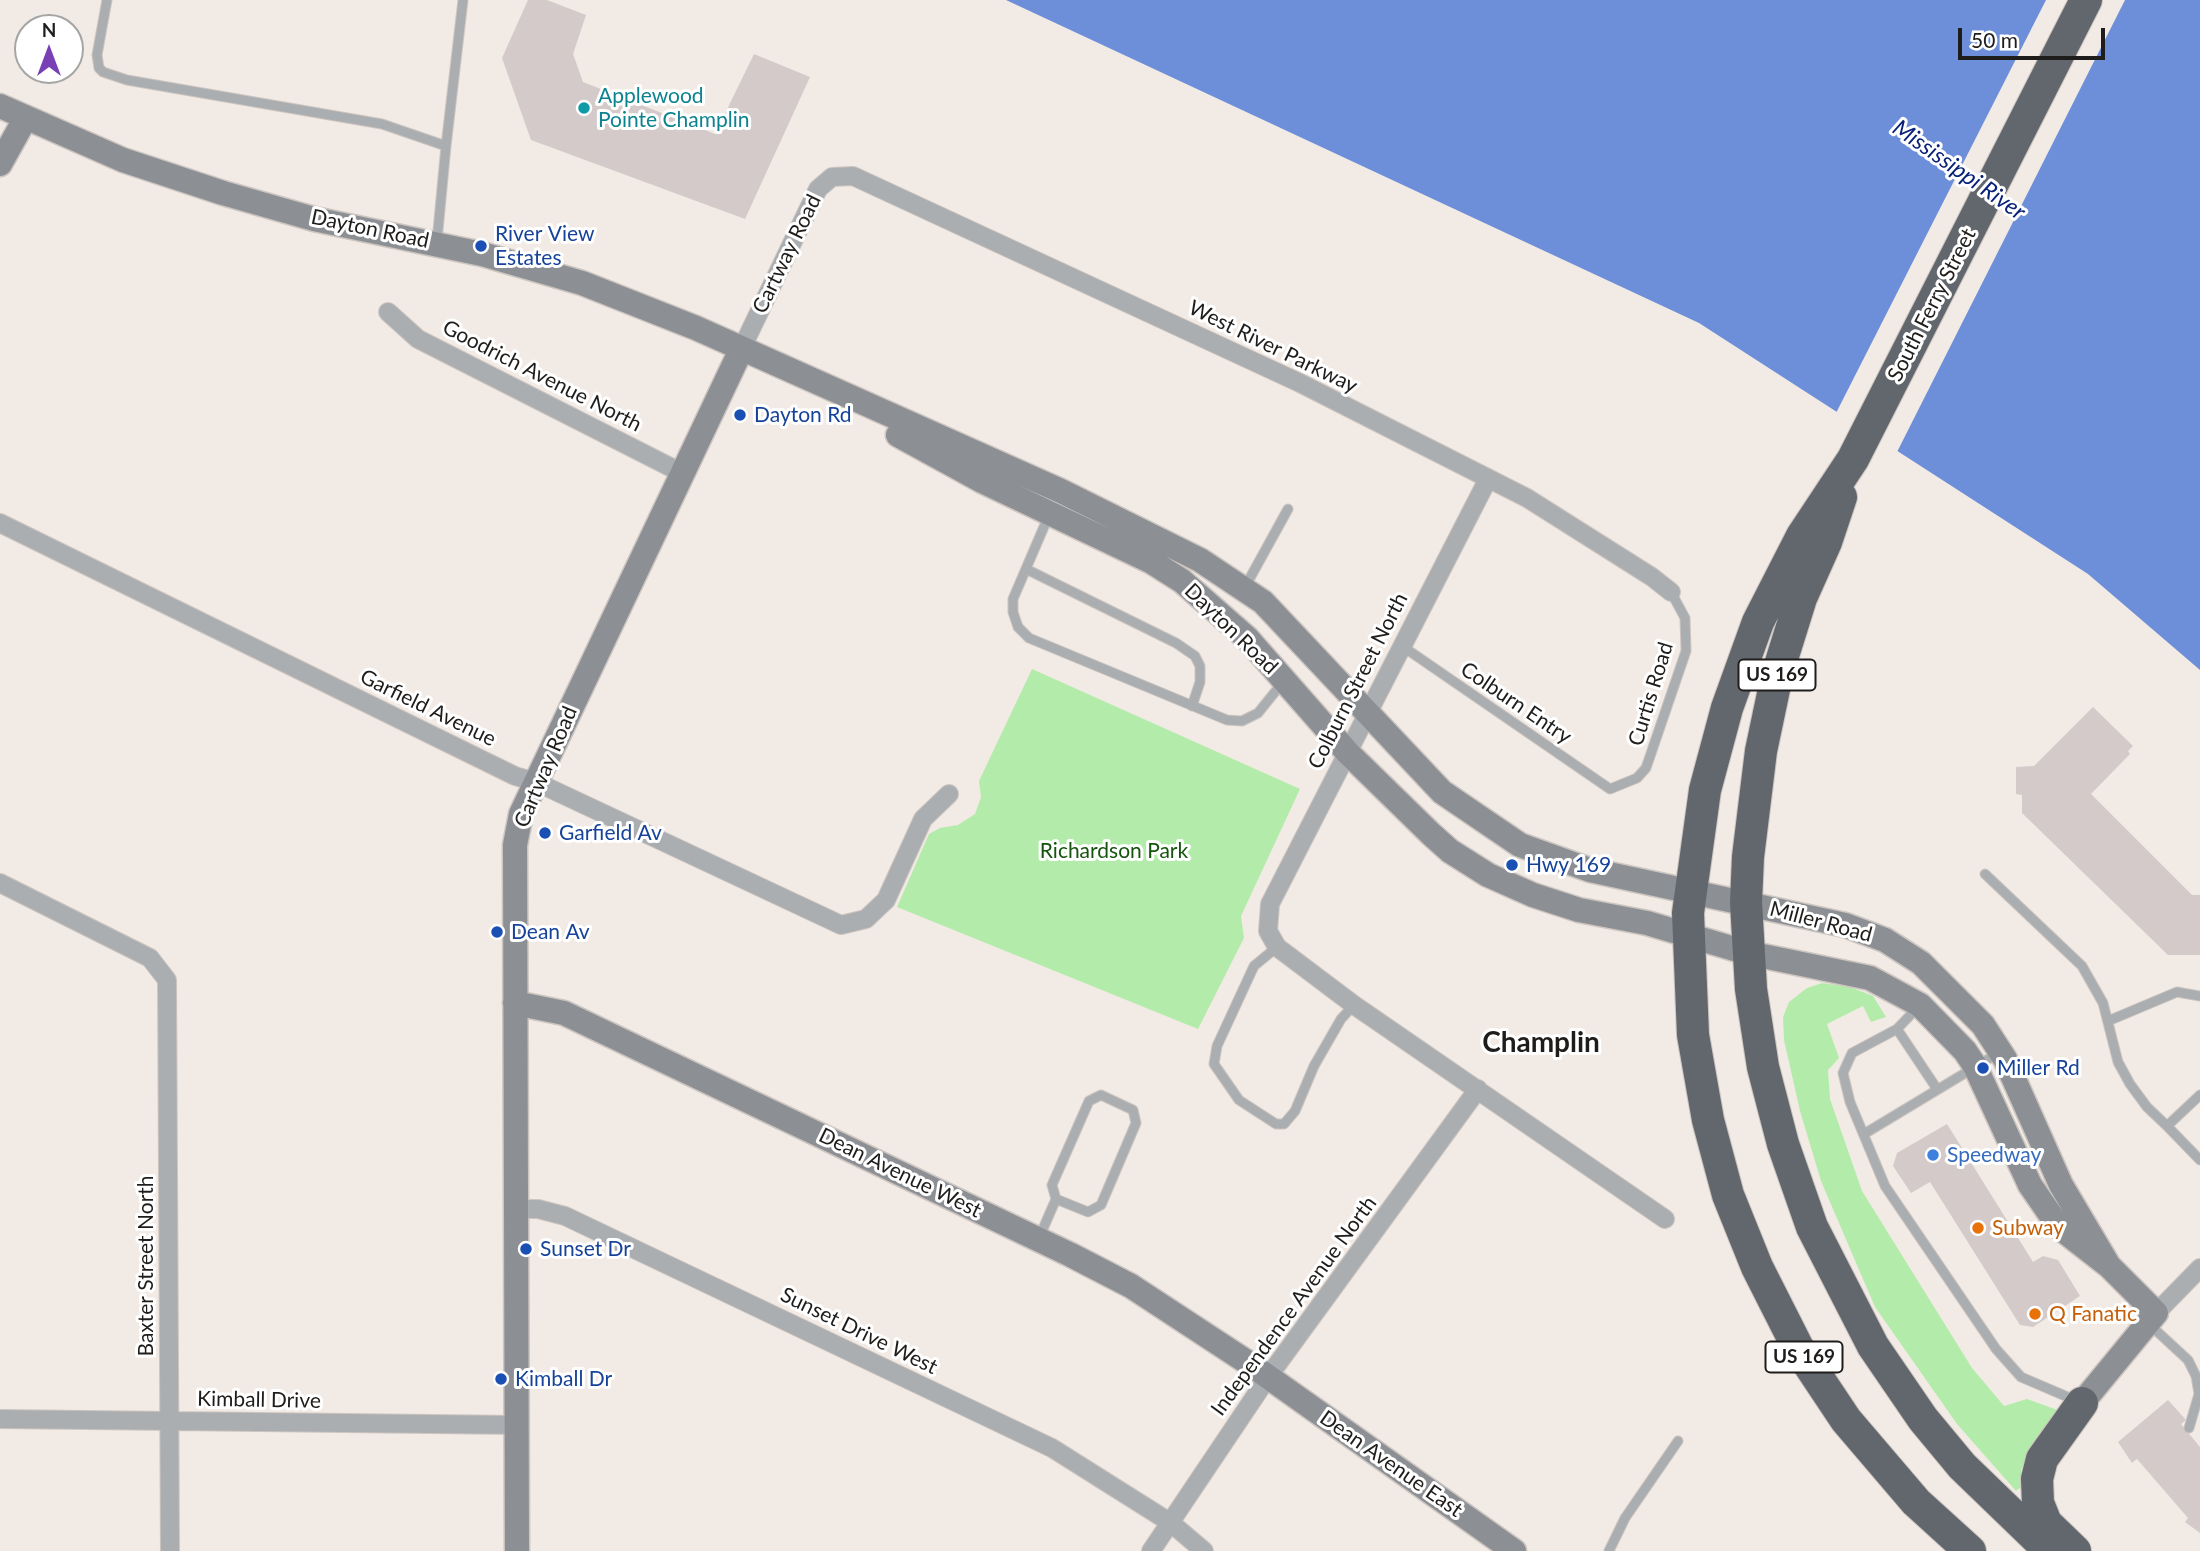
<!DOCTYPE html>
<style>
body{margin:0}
#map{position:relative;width:2200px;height:1551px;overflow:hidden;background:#f2eae4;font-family:Lato,sans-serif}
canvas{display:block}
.north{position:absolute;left:14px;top:14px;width:70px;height:70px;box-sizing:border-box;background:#fff;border:2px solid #a5a5a4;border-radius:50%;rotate:0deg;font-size:19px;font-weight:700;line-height:28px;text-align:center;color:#1f1d1b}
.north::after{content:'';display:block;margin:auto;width:24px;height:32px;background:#793fb5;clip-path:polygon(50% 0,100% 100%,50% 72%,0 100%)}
.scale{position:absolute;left:1958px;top:28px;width:147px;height:32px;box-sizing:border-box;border:4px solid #1f1d1b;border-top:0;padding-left:9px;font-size:21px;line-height:24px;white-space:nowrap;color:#1f1d1b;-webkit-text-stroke:5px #fff;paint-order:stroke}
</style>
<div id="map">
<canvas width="2200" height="1551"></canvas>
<div class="north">N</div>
<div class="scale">50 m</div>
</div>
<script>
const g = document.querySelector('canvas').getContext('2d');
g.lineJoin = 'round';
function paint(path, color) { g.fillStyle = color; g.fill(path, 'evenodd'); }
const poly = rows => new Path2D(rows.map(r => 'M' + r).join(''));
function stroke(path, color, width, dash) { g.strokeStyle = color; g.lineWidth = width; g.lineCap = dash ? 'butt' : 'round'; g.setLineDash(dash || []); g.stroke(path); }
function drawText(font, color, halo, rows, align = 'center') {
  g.font = font + ' Lato,sans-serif'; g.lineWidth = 6; g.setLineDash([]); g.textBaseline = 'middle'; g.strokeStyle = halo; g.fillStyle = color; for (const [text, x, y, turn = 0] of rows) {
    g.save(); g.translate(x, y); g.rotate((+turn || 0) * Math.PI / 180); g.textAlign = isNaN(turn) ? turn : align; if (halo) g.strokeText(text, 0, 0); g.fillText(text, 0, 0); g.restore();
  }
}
paint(poly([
 [1032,669,1300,789,1241,916,1244,938,1198,1029,897,907,929,834,940,828,958,825,975,814,981,797,979,781],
 [1822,983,1850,987,1873,996,1886,1017,1871,1022,1863,1006,1827,1024,1839,1058,1828,1070,1830,1099,1862,1191,1972,1368,2004,1406,2027,1399,2063,1412,2035,1442,2021,1470,2021,1487,2016,1491,1957,1424,1875,1307,1821,1181,1800,1111,1784,1040,1783,1017,1789,1002,1807,988]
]), '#b3ecaa');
paint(poly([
 [1006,0,2200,0,2200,670,2088,574,1699,323]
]), '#6d8fda');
paint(poly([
 [2046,0,2125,0,1896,454,1835,415]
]), '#f2eae4');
paint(poly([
 [528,0,547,0,586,15,573,54,583,82,715,134,754,54,810,77,745,219,531,140,502,58],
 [2093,707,2133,746,2128,751,2130,754,2091,794,2192,895,2200,895,2200,955,2168,955,2022,813,2022,795,2016,794,2016,767,2034,766],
 [1947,1124,2033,1262,2043,1256,2058,1260,2080,1296,2033,1327,2020,1325,1930,1182,1911,1193,1893,1166,1897,1153],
 [2168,1400,2186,1420,2181,1424,2200,1447,2200,1533,2185,1522,2188,1518,2137,1459,2132,1463,2118,1442]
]), '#d4cac9');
const lane = poly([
 [107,0,97,55,99,68,103,72,127,80,382,124,446,146,437,241],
 [446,146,463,0],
 [1049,515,1013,599,1013,612,1018,627,1029,638,1227,720,1242,721,1258,713,1283,682],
 [1026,569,1176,643,1195,656,1200,666,1200,682,1192,706],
 [1245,587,1288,509],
 [1402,646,1610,789,1637,778,1646,768,1686,651,1685,618,1671,592],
 [1985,874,2082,966,2103,1003,2118,1062,2130,1084,2147,1107,2167,1126],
 [1277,947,1254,966,1217,1046,1214,1064,1239,1100,1276,1124,1284,1124,1295,1111,1314,1066,1341,1019,1354,1005],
 [1919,1006,1897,1029,1852,1053,1843,1073,1850,1102,1885,1186,1996,1349,2021,1377,2077,1401],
 [2108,1021,2177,992,2200,996],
 [1897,1029,1937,1089],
 [2200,1095,2167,1126,2200,1160],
 [1864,1134,2000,1052],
 [1039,1238,1056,1199,1052,1185,1089,1101,1101,1095,1133,1110,1136,1123,1101,1205,1088,1212,1056,1199],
 [2149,1324,2188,1360,2196,1376,2199,1394,2189,1428],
 [1609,1551,1625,1518,1678,1441]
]);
const street = poly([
 [388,312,418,339,680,472],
 [741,350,818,189,832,177,853,176,1300,383,1527,498,1652,577,1671,592],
 [1488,479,1270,904,1268,931,1277,947,1354,1005,1665,1219],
 [0,523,515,776,536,782,841,925,866,919,886,900,923,819,949,794],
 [0,883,150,958,167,980,170,1551],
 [515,1209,538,1209,565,1216,1052,1448,1171,1523,1204,1551],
 [2156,1313,2200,1268],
 [0,1419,517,1425],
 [1151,1551,1268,1377,1478,1089]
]);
const secondary = poly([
 [0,106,123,160,223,193,314,219,482,254,582,283,696,328,1061,491,1200,560,1263,602,1442,792,1520,845,1590,870,1845,925,1885,940,1921,963,1983,1025,2005,1059,2061,1185,2109,1266],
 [0,164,25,119],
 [898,435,982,481,1152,562,1182,581,1247,638,1348,753,1431,834,1450,851,1488,875,1533,895,1579,910,1647,923,1748,953,1870,978,1920,1005,1965,1051,1975,1066,2030,1185,2059,1227,2109,1266,2156,1313,2082,1403],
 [515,1003,564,1013,1071,1255,1131,1286,1250,1364,1514,1551],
 [517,1551,515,845,521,814,741,350]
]);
const highway = poly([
 [1841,497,1826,542,1801,598,1777,675,1761,751,1748,857,1746,902,1751,989,1763,1067,1783,1144,1812,1227,1873,1346,1923,1419,1962,1466,2050,1551],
 [1970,1551,1916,1502,1846,1420,1798,1348,1757,1267,1728,1195,1708,1120,1693,1035,1688,913,1705,790,1727,708,1758,622,1802,536,1853,459,2086,0],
 [2075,1551,2046,1523,2038,1503,2037,1479,2042,1459,2082,1403]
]);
stroke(lane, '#ccc5c0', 11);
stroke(street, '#ccc5c0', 20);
stroke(secondary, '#ccc5c0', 27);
stroke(highway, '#ccc5c0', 34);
stroke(lane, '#abaeb1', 9);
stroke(street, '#abaeb1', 18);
stroke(secondary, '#8c8f94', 24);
stroke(highway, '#62676d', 32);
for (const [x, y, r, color] of [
 [584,108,7,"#0f9aa8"],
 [481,246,7,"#1a4fb4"],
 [740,415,7,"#1a4fb4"],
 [545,833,7,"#1a4fb4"],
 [1512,865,7,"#1a4fb4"],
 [497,932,7,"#1a4fb4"],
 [1983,1068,7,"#1a4fb4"],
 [1933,1155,7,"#3f7fe0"],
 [1978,1228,7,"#e8710a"],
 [526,1249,7,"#1a4fb4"],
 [2035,1314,7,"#e8710a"],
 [501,1379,7,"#1a4fb4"]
]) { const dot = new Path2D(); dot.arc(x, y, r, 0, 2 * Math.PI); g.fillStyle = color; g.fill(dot); stroke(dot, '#fff', 2.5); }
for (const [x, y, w] of [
 [1777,675,77],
 [1804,1357,77]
]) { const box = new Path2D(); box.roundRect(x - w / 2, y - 15.5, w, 31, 5); g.fillStyle = '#fff'; g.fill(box); stroke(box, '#1f1d1b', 2); }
drawText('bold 19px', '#1f1d1b', null, [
 ["US 169",1777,675],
 ["US 169",1804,1357]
]);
drawText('21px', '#0d838f', '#fff', [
 ["Applewood",598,96],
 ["Pointe Champlin",598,120]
], 'left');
drawText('21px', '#1f1d1b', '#fff', [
 ["Dayton Road",370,229,12],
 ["Cartway Road",787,254,-64],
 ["South Ferry Street",1932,305,-63],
 ["West River Parkway",1273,347,26],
 ["Goodrich Avenue North",542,376,27],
 ["Dayton Road",1231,629,44],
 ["Colburn Street North",1358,681,-63],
 ["Curtis Road",1651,694,-73],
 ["Colburn Entry",1516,703,34],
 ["Garfield Avenue",428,708,26],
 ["Cartway Road",546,767,-67],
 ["Miller Road",1821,922,15],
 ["Dean Avenue West",900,1173,26],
 ["Baxter Street North",146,1266,-90],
 ["Independence Avenue North",1294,1306,-54],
 ["Sunset Drive West",859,1331,26],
 ["Kimball Drive",259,1400,1],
 ["Dean Avenue East",1391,1464,35]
]);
drawText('21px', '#164399', '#fff', [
 ["River View",495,234],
 ["Estates",495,258],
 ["Dayton Rd",754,415],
 ["Garfield Av",559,833],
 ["Hwy 169",1526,865],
 ["Dean Av",511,932],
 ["Miller Rd",1997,1068],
 ["Sunset Dr",540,1249],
 ["Kimball Dr",515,1379]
], 'left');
drawText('21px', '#15540c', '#fff', [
 ["Richardson Park",1114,851]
]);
drawText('21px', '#366cbe', '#fff', [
 ["Speedway",1947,1155]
], 'left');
drawText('21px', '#c56008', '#fff', [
 ["Subway",1992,1228],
 ["Q Fanatic",2049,1314]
], 'left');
drawText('italic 23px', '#082077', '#fff', [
 ["Mississippi River",1959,170,35]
]);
drawText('bold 28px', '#1f1d1b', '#fff', [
 ["Champlin",1541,1043]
]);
</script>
